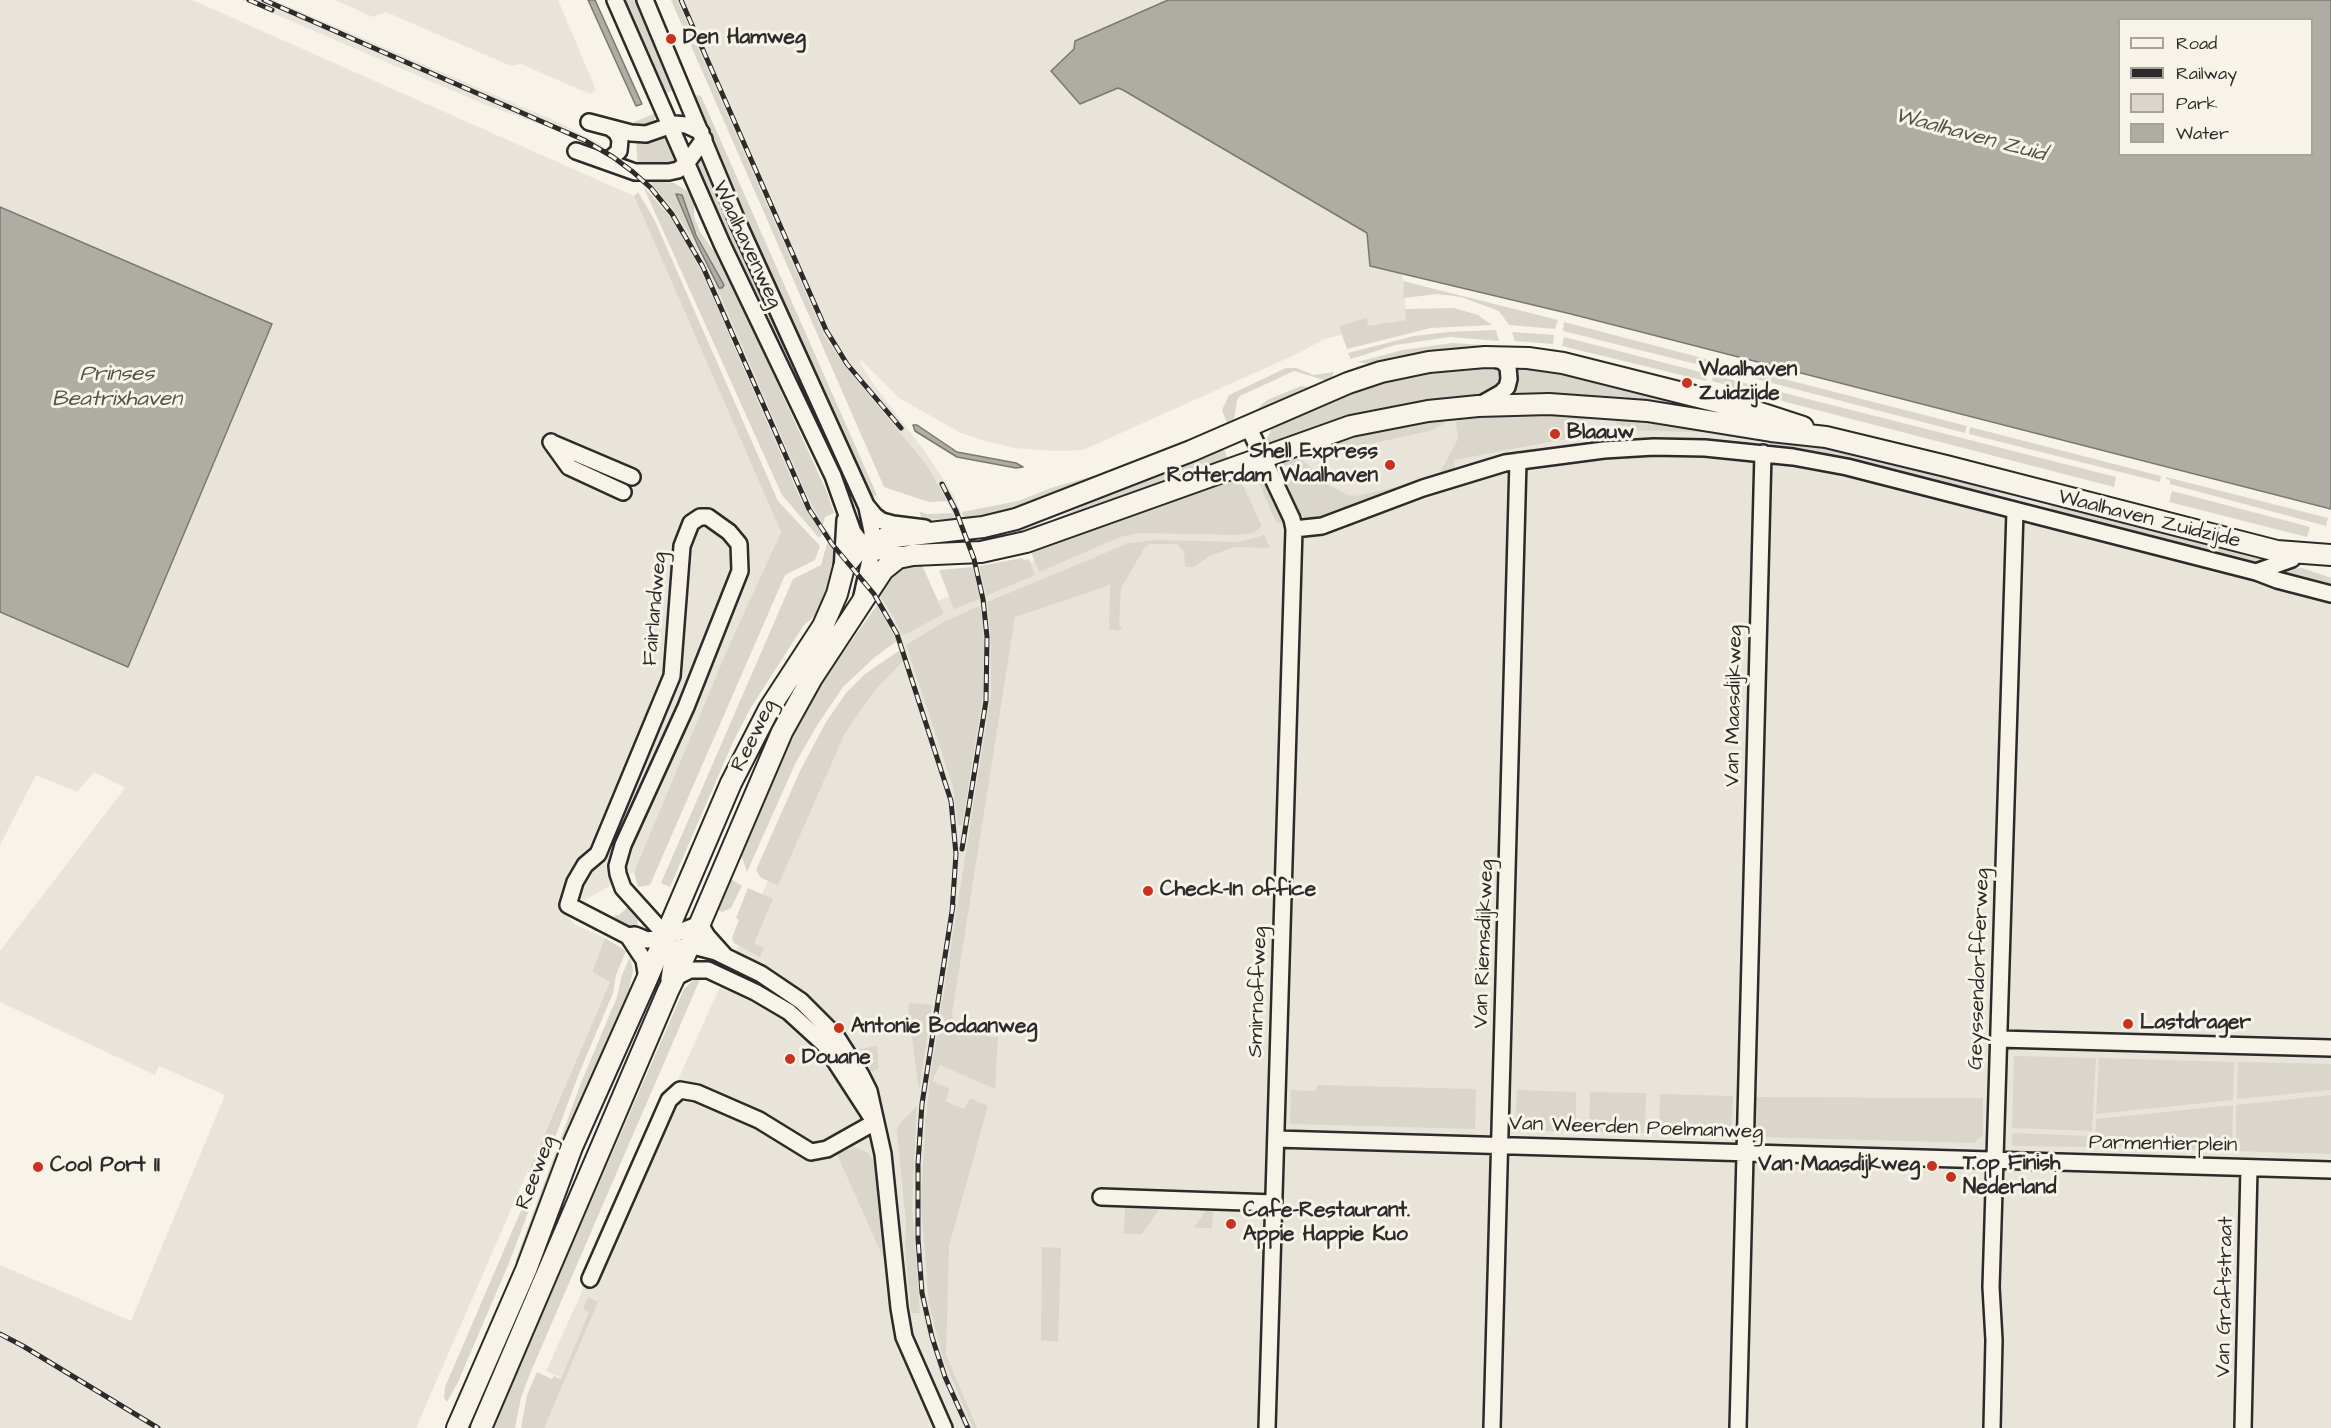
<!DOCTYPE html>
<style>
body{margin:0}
#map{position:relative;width:2331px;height:1428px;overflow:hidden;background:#f7f3e8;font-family:"Architects Daughter",sans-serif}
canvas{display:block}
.legend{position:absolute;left:2118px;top:18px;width:195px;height:138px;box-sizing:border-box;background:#f7f3e8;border:2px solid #a5a39c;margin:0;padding:8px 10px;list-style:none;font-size:18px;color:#2b2b2b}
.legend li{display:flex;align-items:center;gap:12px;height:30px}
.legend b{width:30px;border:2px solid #a5a39c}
</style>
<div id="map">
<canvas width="2331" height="1428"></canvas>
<ul class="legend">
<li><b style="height:8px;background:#f7f3e8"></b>Road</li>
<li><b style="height:8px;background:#2b2b2b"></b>Railway</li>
<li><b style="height:16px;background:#dad6cc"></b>Park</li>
<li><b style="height:16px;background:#afaca4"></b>Water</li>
</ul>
</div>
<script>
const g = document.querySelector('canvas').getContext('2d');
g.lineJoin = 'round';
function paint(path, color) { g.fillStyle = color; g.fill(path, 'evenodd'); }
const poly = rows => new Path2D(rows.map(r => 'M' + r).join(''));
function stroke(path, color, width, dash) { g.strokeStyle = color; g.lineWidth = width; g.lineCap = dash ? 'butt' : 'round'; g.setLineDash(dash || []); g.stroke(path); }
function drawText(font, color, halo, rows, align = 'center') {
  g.font = font + ' "Architects Daughter",sans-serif'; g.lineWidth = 6; g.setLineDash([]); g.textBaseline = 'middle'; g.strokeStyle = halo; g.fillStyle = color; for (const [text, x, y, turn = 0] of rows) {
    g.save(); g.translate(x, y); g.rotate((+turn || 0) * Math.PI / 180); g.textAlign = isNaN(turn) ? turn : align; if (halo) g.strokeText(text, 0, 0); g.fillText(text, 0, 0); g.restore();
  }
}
paint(poly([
 [0,0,192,0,634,196,781,532,727,650,634,872,585,900,563,897,564,913,576,925,605,938,592,972,610,982,416,1428,0,1428,0,1265,131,1321,225,1095,159,1066,155,1075,0,1002,0,951,125,788,94,772,77,792,36,775,0,845,0,612,129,667,272,325,0,207],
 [242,0,274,0,560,123,600,144,656,187,698,246,705,260,823,525,876,590,895,620,903,638,911,612,977,585,971,560,947,501,927,465,845,366,825,337,677,0,1215,0,1128,79,1407,257,1402,274,1407,320,1324,339,1299,353,1083,450,1057,451,1015,448,982,440,961,433,899,398,861,360,860,363,874,385,923,449,953,494,964,519,983,582,1245,472,1338,438,1476,413,1593,412,1732,430,1926,471,2302,568,2331,578,2331,1428,543,1428,564,1379,546,1371,810,788,843,726,895,665,899,650,895,637,877,605,822,534,806,509,701,270,672,219,647,188,596,149,564,133,486,105],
 [335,0,558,0,596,90,590,94,521,64,511,66,386,12,373,17]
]), '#e8e4da');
paint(poly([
 [621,0,638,0,677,88,662,95],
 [671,0,677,0,825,337,845,366,927,465,947,501,929,502,884,487],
 [698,95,701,96,877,495,871,498,722,164,694,97],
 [656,113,654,122,647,125,634,126,634,122],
 [667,133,680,163,638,170,636,139],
 [700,158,753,278,803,376,800,378,768,321,725,235,694,166],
 [649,180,674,183,687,191,691,196,694,203,694,217,700,232,713,250,718,250,724,262,750,324,827,492,834,513,825,517,823,525,806,493,705,260,719,288,724,285,676,194,698,246,673,210],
 [643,186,672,219,701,270,801,500,822,534,819,538,782,495],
 [638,192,655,221,778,501,820,546,815,560,785,575,650,885,638,887,634,872,727,650,781,532,634,196],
 [1403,281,1558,320,1555,329,1509,325,1499,311,1461,297,1437,294,1404,298],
 [1454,308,1478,315,1492,325,1431,328,1347,349,1339,326,1367,318,1368,326,1406,320,1405,309],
 [1564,322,1710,360,1708,367,1563,331],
 [1496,330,1499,341,1450,337,1395,345,1351,359,1348,353,1414,336,1448,332],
 [1512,332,1554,335,1553,344,1515,341],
 [1564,337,1708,374,1706,381,1562,346],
 [1452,343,1499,346,1500,351,1450,348,1393,357,1369,364,1357,362,1403,350],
 [1714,361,1967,426,1965,433,1714,368],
 [1489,363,1501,368,1503,384,1486,394,1404,405,1320,425,1274,446,1265,443,1271,430,1277,425,1343,396,1370,380],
 [1519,363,1747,416,1508,397,1514,368],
 [1286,368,1296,368,1314,375,1334,372,1331,379,1327,381,1294,371,1240,396,1237,400,1234,419,1229,428,1222,410,1229,395],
 [1713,375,2116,477,2114,487,1786,402,1712,381],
 [1301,386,1311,387,1313,392,1255,417,1255,411,1267,400],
 [1593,412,1732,433,1618,430,1615,418,1587,419,1586,435,1454,460,1455,469,1439,474,1458,439,1456,423,1463,415],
 [1446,417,1444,423,1434,430,1351,448,1341,454,1335,456,1324,453,1317,445,1338,438],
 [1970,427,2161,476,2160,482,1969,434],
 [1785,439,1996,489,1994,496,1846,460,1769,445,1769,441],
 [1178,444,1179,446,1113,473,1080,483,1016,508,964,519,962,512,1018,501,1054,487,1104,473],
 [1222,445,1229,462,1050,529,973,547,971,541,1007,534,1052,520],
 [1297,455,1327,484,1347,495,1356,496,1414,483,1326,519,1307,519,1300,514,1280,475,1283,462],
 [1254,472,1267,483,1286,525,1276,522],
 [1237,473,1262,526,1253,533,1238,535,1140,533,1120,537,1039,572,1031,552,1047,542],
 [2166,477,2328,518,2326,526,2170,484,2170,480,2166,479],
 [2172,491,2310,527,2307,537,2169,502],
 [2052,503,2275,561,2257,564,2054,513,2050,511],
 [919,511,927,514,952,513,955,519,922,520],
 [1264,535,1270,548,1235,547,1209,556,1194,567,1187,567,1185,566,1184,552,1177,544,1150,544,1145,547,1121,588,1119,626,1122,627,1121,630,1109,630,1110,585,1015,617,952,1014,953,1019,992,1037,998,1037,995,1089,940,1065,932,1081,950,1089,945,1101,964,1109,970,1098,988,1106,949,1246,946,1355,977,1428,973,1428,943,1358,929,1304,921,1205,925,1124,931,1072,991,694,991,642,987,604,988,602,1009,593,1129,543,1156,540,1239,542],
 [828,540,838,553,833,585,819,612,804,625,750,709,733,742,670,887,661,883,793,579,821,565],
 [1022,558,1024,560,1029,559,1035,575,986,596,979,566],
 [921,563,944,614,902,636,895,620,880,596,888,579,901,567],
 [973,567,981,598,954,609,939,570],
 [2302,568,2331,578,2331,588,2281,575,2280,571],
 [877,605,897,641,875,657,843,687,818,724,796,762,747,872,739,848,783,748,806,705],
 [979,606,983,617,985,683,962,825,958,825,953,787,906,645,942,623],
 [903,648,907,657,875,690,845,733,778,885,761,878,756,870,800,771,826,722,846,693,865,674],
 [728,877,742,886,731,908,722,912,714,908],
 [748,888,773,899,754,943,764,948,760,957,734,943,732,938,739,920,736,918],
 [628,907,639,919,635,930,613,920,615,915,619,915],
 [605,938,626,951,616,975,613,993,580,1071,542,1172,528,1172,610,982,592,972],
 [630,957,633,970,627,1001,518,1263,515,1262,581,1083,617,997,622,975],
 [701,977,529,1376,521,1398,515,1428,490,1428,559,1264,574,1241,684,989,695,978],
 [910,1003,932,1005,919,1091,908,1006],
 [877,1046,879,1068,872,1072,859,1049],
 [2014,1056,2096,1058,2092,1131,2012,1128],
 [2099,1058,2234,1062,2233,1100,2096,1114],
 [2238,1062,2331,1064,2331,1090,2237,1099],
 [1318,1085,1476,1089,1475,1129,1290,1124,1291,1090,1315,1091],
 [1517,1090,1576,1092,1576,1132,1519,1130,1515,1127],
 [1590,1092,1646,1093,1645,1133,1589,1132],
 [1660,1094,1733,1096,1732,1127,1729,1136,1659,1134],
 [2331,1095,2331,1154,2236,1151,2236,1105],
 [1755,1097,1983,1098,1983,1135,1974,1143,1757,1137,1754,1130],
 [2233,1105,2232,1151,2095,1146,2096,1119],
 [917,1106,912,1206,920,1313,911,1313,905,1248,906,1223,897,1131,898,1126],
 [2012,1133,2091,1136,2091,1147,2012,1146],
 [854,1147,869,1153,876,1167,886,1264,837,1154],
 [536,1183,538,1186,509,1263,458,1382,447,1402,444,1398,445,1387,532,1185],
 [1125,1207,1160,1208,1142,1234,1124,1234],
 [1206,1210,1213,1211,1212,1228,1194,1228],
 [1042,1247,1061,1248,1058,1342,1041,1340],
 [588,1297,598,1302,544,1428,521,1428,527,1395,537,1372,552,1379,554,1376,561,1379,589,1312,583,1309]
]), '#dad6cc');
const water = poly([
 [588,0,595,0,642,104,636,106,588,0],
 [1168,0,2331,0,2331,509,1571,314,1370,266,1367,233,1123,90,1118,88,1080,104,1051,71,1074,49,1075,41,1168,0],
 [2120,20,2312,20,2312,154,2120,154,2120,20],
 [676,194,682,195,696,235,724,285,722,288,719,288,698,246,676,194],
 [0,207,272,324,128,667,0,612,0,207],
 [913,425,917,425,957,452,1016,463,1023,467,1016,468,957,457,915,431,913,425]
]);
paint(water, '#afaca4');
stroke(water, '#7a7874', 1.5);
const minor = poly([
 [615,0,722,244,833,476,853,532,861,543,872,551,906,555],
 [645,0,738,223,866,505,875,516,882,521,893,524,925,528],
 [589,122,631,133,646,134,675,124,686,125,701,132],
 [576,151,635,172,669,172,678,170,686,164,704,139],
 [599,159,610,159,619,151,620,140,617,133,612,129],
 [1478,406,1501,393,1507,387,1509,379,1508,367,1502,361,1491,358],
 [1248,426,1292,519,1294,529,1267,1428],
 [551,442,569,467,623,492],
 [552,443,632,477],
 [1294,529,1322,526,1423,488,1505,463,1604,450,1654,447,1705,448,1793,457,1847,467,2256,572,2277,580,2331,594],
 [842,571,845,520],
 [2256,572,2292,559],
 [862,596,872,551,872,531,867,508],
 [628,936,644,960,647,979],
 [681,947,697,947,716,952,761,974,801,1001,836,1036,861,1075,869,1091,883,1154,899,1308,904,1337,944,1428],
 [674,978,690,970,708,970,755,992,789,1012,824,1044,870,1115],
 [669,979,672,959,670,945,660,929,623,888,618,874,617,866,623,845,686,707,740,571,739,544,729,532,708,517,700,517,691,523,682,546,672,676,598,854,585,865,575,882,568,905,628,936,635,935,647,940,656,939,665,937,679,932,700,924,707,936,724,955],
 [1999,1039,2331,1048],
 [1276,1139,2331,1170],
 [1101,1197,1274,1203],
 [590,1279,669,1100,680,1090,697,1093,759,1120,811,1152,827,1149,875,1122],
 [1492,1428,1518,461],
 [1738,1428,1763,453],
 [1992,1428,1994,1340,1991,1287,2015,511],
 [2243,1428,2249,1168]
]);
const major = poly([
 [457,1428,526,1270,572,1147,647,979,731,783,769,709,823,626,837,594,844,567,857,551,885,538,983,527,1016,519,1191,451,1348,383,1381,372,1429,362,1485,357,1528,358,1563,363,1754,411,1803,427],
 [481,1428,668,991,698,928,782,732,812,678,883,570,898,558,913,555,981,552,1026,542,1351,426,1428,411,1478,406,1549,404,1647,411,1771,431,1826,437,1946,466,2277,551,2331,555]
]);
stroke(minor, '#2b2b2b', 20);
stroke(major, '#2b2b2b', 24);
stroke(minor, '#f7f3e8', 15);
stroke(major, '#f7f3e8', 20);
const rail = poly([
 [249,0,272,10],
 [264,0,584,140,613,157,633,172,651,188,672,214,703,267,809,509,832,544,874,594,897,634,951,801,956,854,952,912],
 [681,0,826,330,847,364,901,428],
 [942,484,956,511,974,559,983,599,987,637,986,701,962,849],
 [953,905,922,1104,918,1164,918,1239,922,1293,932,1337,945,1377,968,1428],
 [0,1334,23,1346,158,1428]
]);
stroke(rail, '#2b2b2b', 5);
stroke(rail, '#f7f3e8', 3, [9]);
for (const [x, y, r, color] of [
 [671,39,6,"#c8321e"],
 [1687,383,6,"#c8321e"],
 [1555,434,6,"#c8321e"],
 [1390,465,6,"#c8321e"],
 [1148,891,6,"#c8321e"],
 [2128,1024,6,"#c8321e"],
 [839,1028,6,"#c8321e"],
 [790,1059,6,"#c8321e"],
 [1932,1166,6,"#c8321e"],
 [38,1167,6,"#c8321e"],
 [1951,1177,6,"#c8321e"],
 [1231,1224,6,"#c8321e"]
]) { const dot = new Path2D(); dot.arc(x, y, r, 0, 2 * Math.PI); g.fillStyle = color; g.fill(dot); stroke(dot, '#f7f3e8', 2); }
drawText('bold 21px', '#2b2b2b', '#f7f3e8', [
 ["Den Hamweg",683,39],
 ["Waalhaven",1699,371],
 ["Zuidzijde",1699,395],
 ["Blaauw",1567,434],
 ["Shell Express",1378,453,"right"],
 ["Rotterdam Waalhaven",1378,477,"right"],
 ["Check-In office",1160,891],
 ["Lastdrager",2140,1024],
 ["Antonie Bodaanweg",851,1028],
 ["Douane",802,1059],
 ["Top Finish",1963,1165],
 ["Nederland",1963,1189],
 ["Van Maasdijkweg",1920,1166,"right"],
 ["Cool Port II",50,1167],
 ["Cafe-Restaurant.",1243,1212],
 ["Appie Happie Kuo",1243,1236]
], 'left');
drawText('21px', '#2b2b2b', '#f7f3e8', [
 ["Waalhavenweg",746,245,65],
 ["Waalhaven Zuidzijde",2149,520,14],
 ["Fairlandweg",656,609,-85],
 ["Van Maasdijkweg",1735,706,-89],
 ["Reeweg",755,736,-64],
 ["Van Riemsdijkweg",1485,944,-88],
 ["Geyssendorfferweg",1980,969,-88],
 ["Smirnoffweg",1259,992,-88],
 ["Van Weerden Poelmanweg",1636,1129,2],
 ["Parmentierplein",2163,1145,1],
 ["Reeweg",537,1173,-69],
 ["Van Graftstraat",2226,1297,-89]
]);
drawText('italic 22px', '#53524f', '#f7f3e8', [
 ["Waalhaven Zuid",1970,136,15],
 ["Prinses",117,375],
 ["Beatrixhaven",117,400]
]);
</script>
